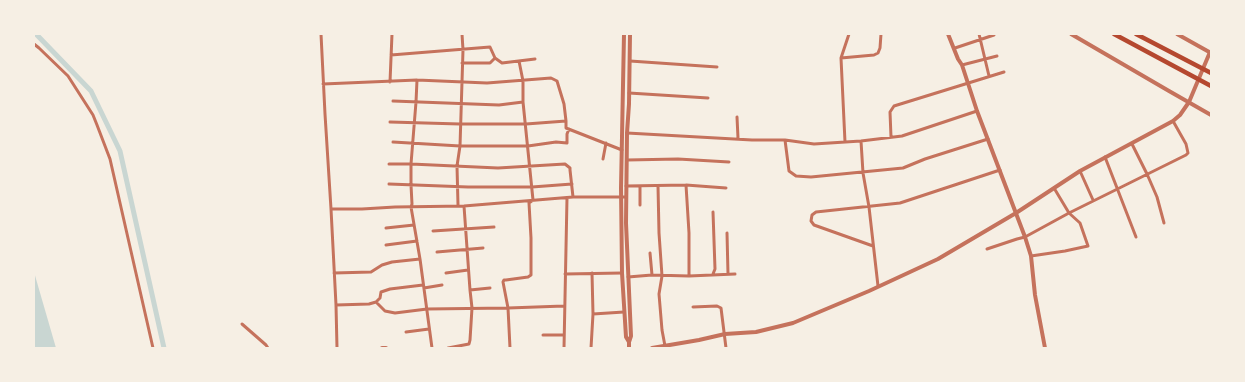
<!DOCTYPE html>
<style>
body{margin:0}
#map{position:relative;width:1245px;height:382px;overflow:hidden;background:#f6efe4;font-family:Rubik,sans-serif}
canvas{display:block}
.frame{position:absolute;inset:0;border:35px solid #f6efe4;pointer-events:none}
</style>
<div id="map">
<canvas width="1245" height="382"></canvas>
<div class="frame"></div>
</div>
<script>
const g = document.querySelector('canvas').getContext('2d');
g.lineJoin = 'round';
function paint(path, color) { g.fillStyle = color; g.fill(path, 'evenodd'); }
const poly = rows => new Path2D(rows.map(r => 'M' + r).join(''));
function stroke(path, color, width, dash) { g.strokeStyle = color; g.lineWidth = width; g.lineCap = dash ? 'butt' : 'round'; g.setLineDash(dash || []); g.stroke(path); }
paint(poly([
 [34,272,56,348,34,348]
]), '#c9d6d2');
stroke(poly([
 [36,34,91,91,120,151,164,348]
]), '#c9d6d2', 5);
stroke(poly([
 [321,34,325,114,331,209,336,305,337,348],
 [979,34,989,76],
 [34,44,39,48,68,76,93,115,97,125,110,159,153,348],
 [955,48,994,35],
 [391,55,490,47,495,58],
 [841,58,874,55,878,53,880,48,881,34],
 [630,61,717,67],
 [462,63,490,63,495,58,502,63,535,59],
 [962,65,997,56],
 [417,80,416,102,411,164,411,185,412,204,411,207,420,259,432,348],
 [390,82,392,34],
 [323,84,417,80,487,83,551,78,557,81,564,104,566,121],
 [629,93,708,98],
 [393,101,499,105,523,102],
 [737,117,738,138],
 [390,122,460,124,526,124,566,121,566,128,622,150],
 [627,133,752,140,785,140,814,144,861,141,902,136,977,111],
 [891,137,890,112,894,106,1004,72],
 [785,140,789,171,796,176,811,177,903,168,925,159,988,139],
 [861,141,863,173,869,207,878,286],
 [393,142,460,146,528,146,556,142,567,143,567,134,569,129],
 [845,142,841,58,849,34],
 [1132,144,1147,174,1157,197,1164,223],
 [1105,157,1136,237],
 [603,159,606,143],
 [627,160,678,159,729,162],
 [389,164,411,164,498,168,565,164,570,168,570,170,573,197],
 [1080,171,1093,200],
 [389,184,468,187,532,187,572,184],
 [686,185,689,233,689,276],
 [626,186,686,185,726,188],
 [658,186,659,233,662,276,659,294,662,330,665,346],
 [458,205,457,166,460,146,463,50,462,34],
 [640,205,640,187],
 [331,209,362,209,395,207,464,206,573,197,626,197],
 [386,228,414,225],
 [433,231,494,227],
 [727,233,728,274],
 [386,245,417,241],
 [873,246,814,225,811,221,812,215,816,212,900,203,1000,170],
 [987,249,1017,239,1025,237,1069,213,1186,155,1188,153,1186,144,1173,121],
 [437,252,483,248],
 [650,253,652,275],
 [1031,256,1065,251,1088,246,1080,223,1069,213,1054,188],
 [334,273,371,272,382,265,392,262,420,259],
 [446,273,468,270],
 [565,274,622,273],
 [713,274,715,269,713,212],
 [628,277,652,275,689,276,735,274],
 [424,288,442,285],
 [470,290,490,288],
 [376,302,385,311,395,313,427,309,508,308,564,306],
 [336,305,369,304,376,302,380,298,381,292,390,289,423,285],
 [693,307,717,306,721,308,726,348],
 [593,314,624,312],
 [242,324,266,345,268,348],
 [406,332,429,329],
 [543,335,564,335],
 [448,348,469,344,470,340,472,308,470,290,464,206],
 [510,348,508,308,503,282,504,280,506,280,528,277,531,275,531,238,529,203,533,200,523,102,523,81,519,61],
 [564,348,567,198],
 [591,348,593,314,592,273]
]), '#c5725c', 3);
stroke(poly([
 [624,34,621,188,622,273,626,337,629,342],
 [948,34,958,59,962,65,977,111,1025,237,1031,256,1035,295,1045,348],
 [1071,34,1169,91,1211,115],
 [1177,34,1211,53],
 [382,348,386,348],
 [629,348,629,342,631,336,626,223,627,133,629,104,630,34],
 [652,348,699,340,725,334,756,332,793,323,869,291,938,259,1016,213,1080,171,1173,121,1180,115,1189,102,1210,52]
]), '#c5725c', 4);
stroke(poly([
 [1114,34,1211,86],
 [1136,34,1211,73]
]), '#b5482f', 4.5);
</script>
